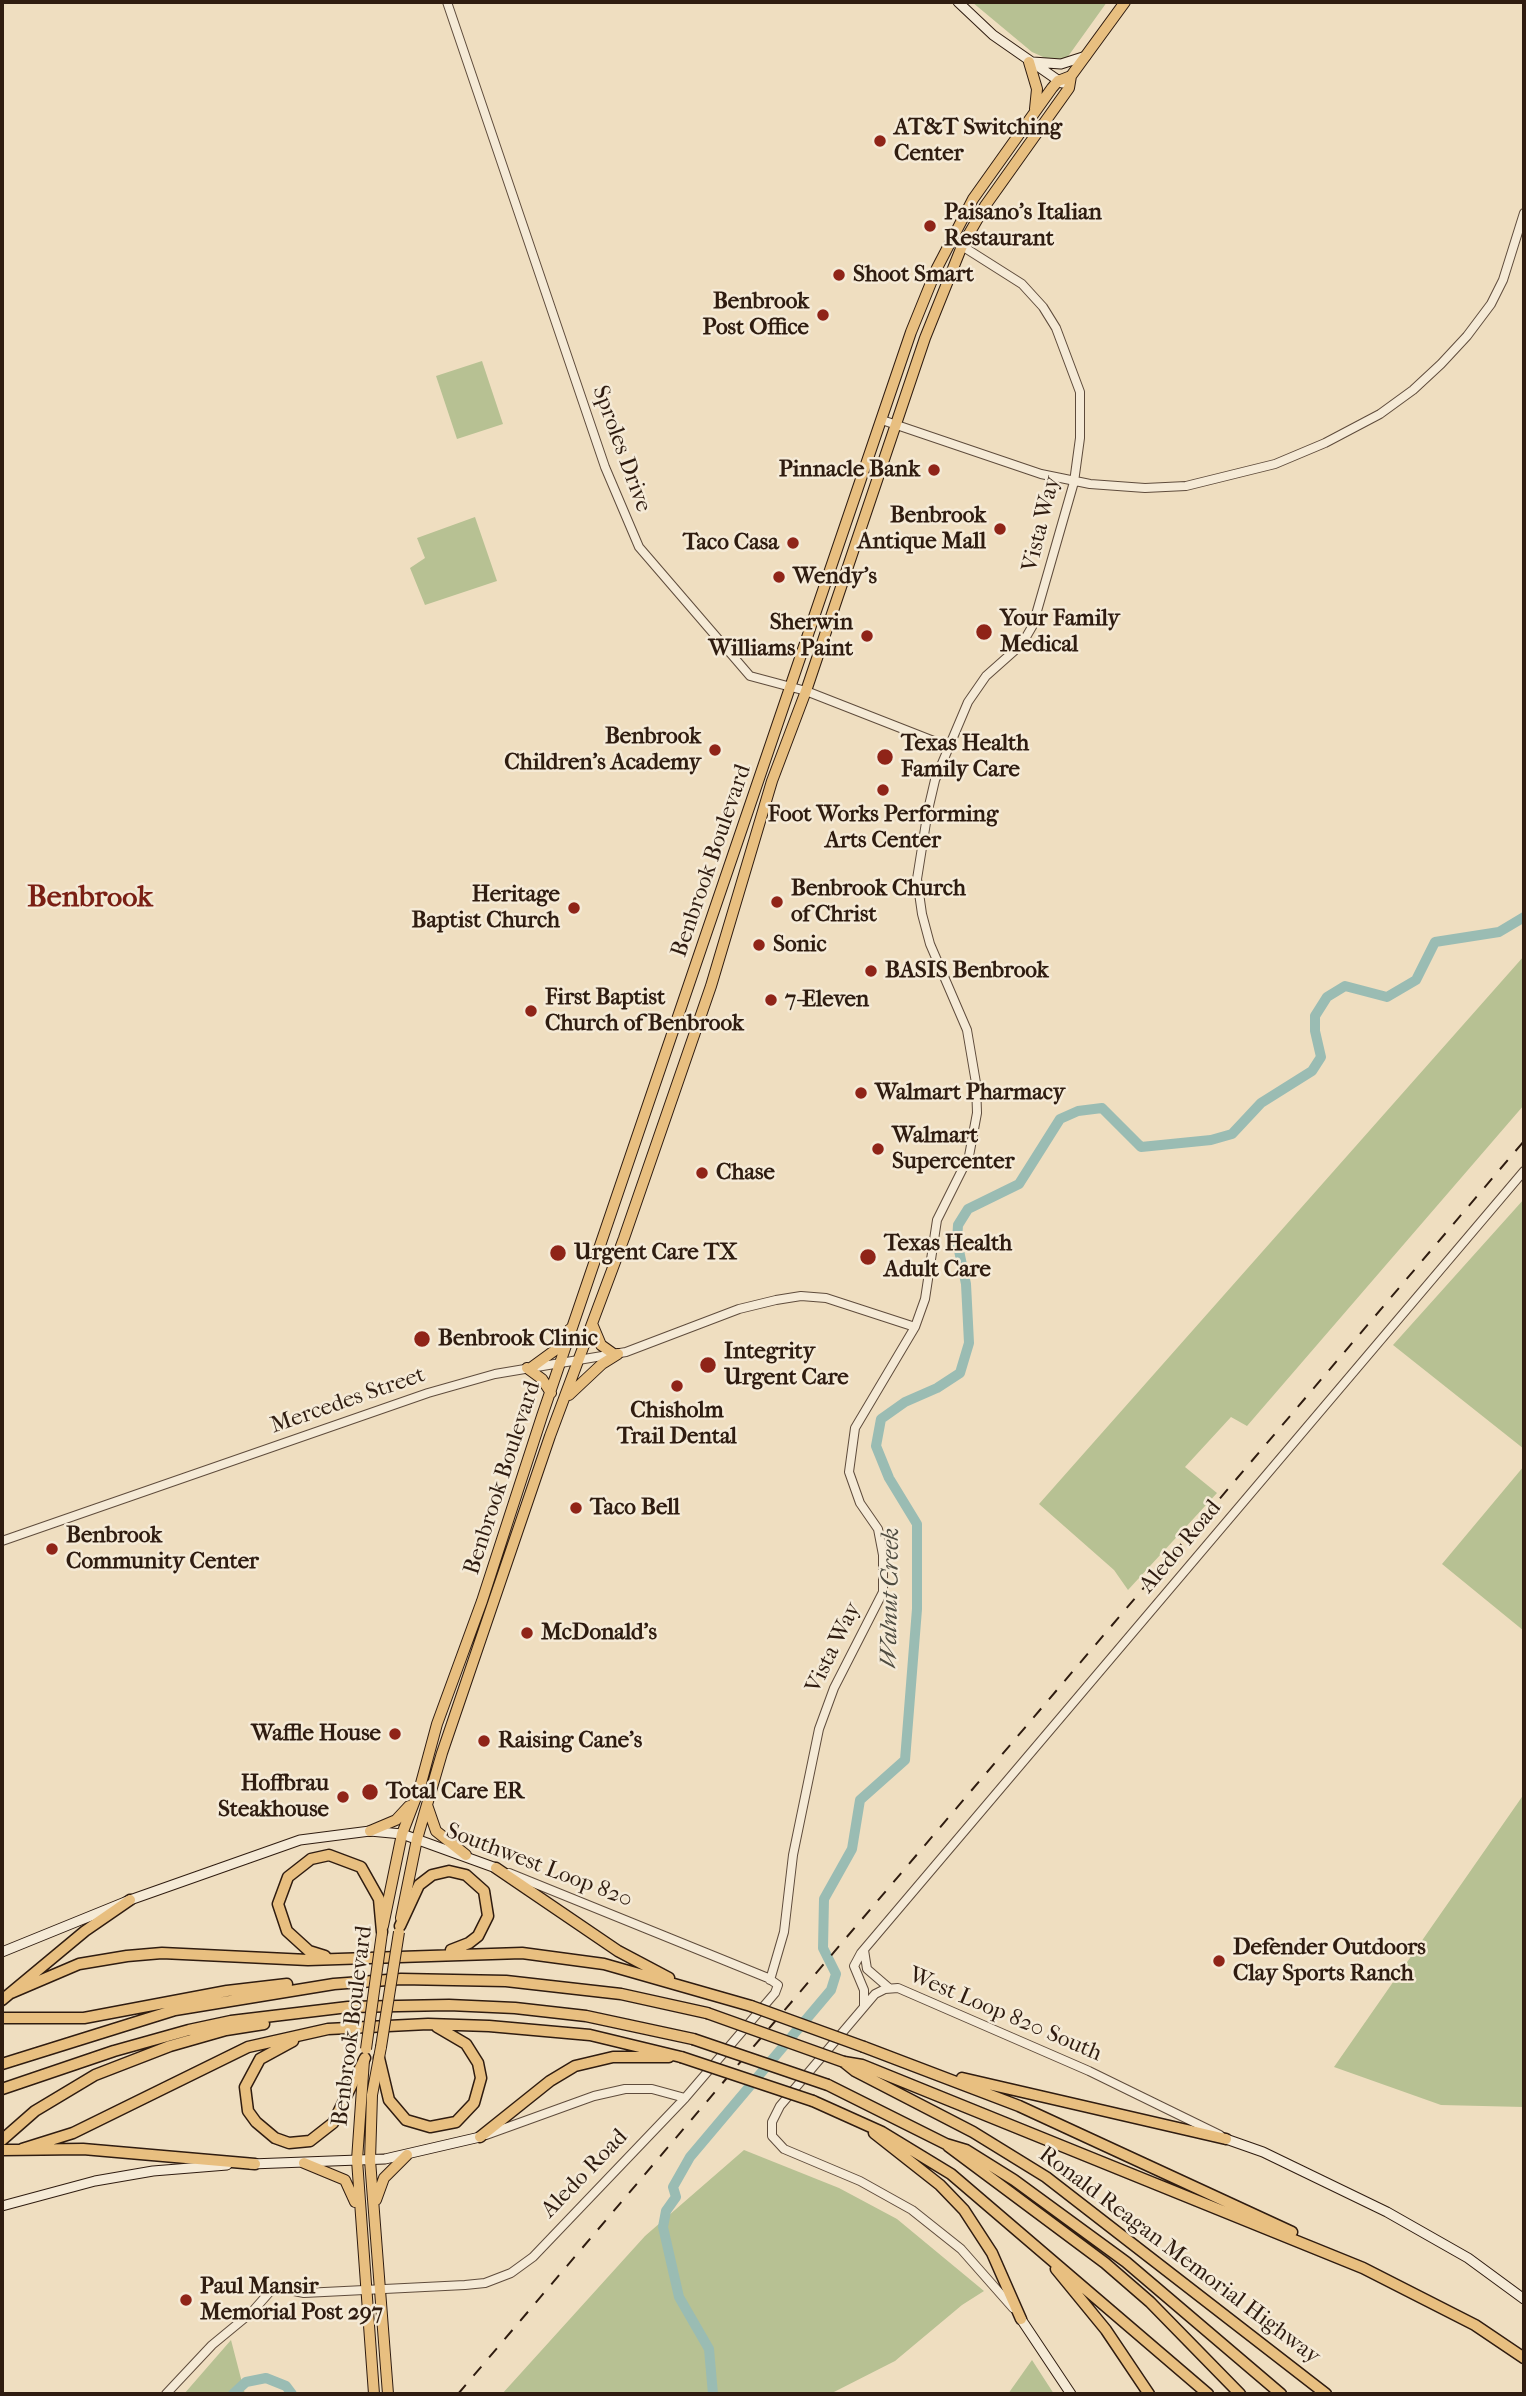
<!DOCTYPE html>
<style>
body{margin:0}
#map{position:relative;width:1526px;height:2396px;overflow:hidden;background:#efdec0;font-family:"IM FELL French Canon",serif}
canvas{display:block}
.frame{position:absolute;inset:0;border:4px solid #2f1c10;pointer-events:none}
</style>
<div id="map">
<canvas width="1526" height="2396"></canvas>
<div class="frame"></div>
</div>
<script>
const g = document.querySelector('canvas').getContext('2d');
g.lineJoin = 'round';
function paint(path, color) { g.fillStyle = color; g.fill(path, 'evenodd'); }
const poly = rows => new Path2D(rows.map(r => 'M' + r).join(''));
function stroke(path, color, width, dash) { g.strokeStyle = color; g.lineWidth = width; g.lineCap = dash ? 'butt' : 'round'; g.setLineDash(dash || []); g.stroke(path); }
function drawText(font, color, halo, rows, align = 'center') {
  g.font = font + ' "IM FELL French Canon",serif'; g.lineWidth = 5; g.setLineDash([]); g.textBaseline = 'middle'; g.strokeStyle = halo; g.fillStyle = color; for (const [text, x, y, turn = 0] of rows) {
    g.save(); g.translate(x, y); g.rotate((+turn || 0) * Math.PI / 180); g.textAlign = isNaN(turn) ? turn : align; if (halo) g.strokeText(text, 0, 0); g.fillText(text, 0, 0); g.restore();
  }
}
paint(poly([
 [972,2,1107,2,1064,62,1052,61,1032,52],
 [482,361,503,424,457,439,436,376],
 [475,517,497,581,425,605,410,568,425,558,417,538],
 [1524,956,1524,1105,1247,1426,1231,1417,1185,1467,1217,1493,1128,1590,1114,1570,1039,1504],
 [1524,1199,1524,1449,1393,1345],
 [1524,1466,1524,1631,1442,1564],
 [1524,1794,1524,2107,1441,2105,1334,2067],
 [744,2150,839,2188,897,2219,984,2291,962,2305,895,2361,830,2394,502,2394,645,2236],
 [231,2340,245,2394,184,2394],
 [1032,2360,1054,2394,1008,2394]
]), '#b7c193');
stroke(poly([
 [233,2394,246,2382,266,2378,286,2386,292,2394],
 [713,2394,709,2349,679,2297,663,2227,666,2211,676,2197,673,2187,690,2157,831,1990,836,1974,823,1948,824,1899,852,1849,860,1800,905,1760,917,1609,917,1524,889,1478,876,1446,881,1419,905,1402,937,1388,960,1373,969,1343,966,1284,957,1241,958,1225,968,1209,1019,1184,1060,1119,1078,1111,1102,1108,1141,1147,1211,1140,1232,1134,1261,1103,1312,1071,1321,1057,1315,1031,1315,1016,1327,997,1345,986,1387,997,1416,980,1435,942,1499,932,1524,917]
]), '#9abcb3', 10);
const tertiary = poly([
 [447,2,605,467,639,547,750,676,806,691,949,747],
 [882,420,1041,474,1090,484,1145,488,1186,486,1275,464,1325,443,1380,414,1413,390,1441,364,1467,336,1491,304,1503,280,1524,213],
 [2,1541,428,1393,495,1374,626,1352,739,1309,776,1300,801,1296,826,1298,915,1327],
 [864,1950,867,1969,889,1988],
 [770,1980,784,1932,793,1855,819,1729,834,1688,883,1592,883,1555,878,1529,860,1503,849,1472,855,1428,915,1327,925,1299,937,1220,969,1156,977,1113,976,1083,967,1030,930,944,922,914,917,879,928,810,935,780,968,702,986,676,1022,644,1033,625,1074,482,1080,438,1080,392,1056,328,1043,307,1022,284,962,246],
 [864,2006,864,1990,854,1966,861,1953,1524,1171],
 [486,2135,594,2096,625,2089,652,2089,685,2098],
 [1013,2308,961,2249,912,2210,860,2181,784,2149,772,2136,772,2122,780,2106,875,1994,885,1989,898,1988,1089,2071,1220,2135],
 [166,2394,212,2345,252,2312,274,2287,304,2293,465,2285,485,2283,511,2273,533,2257,685,2098,775,1993,778,1985,768,1978,509,1873]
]);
const secondary = poly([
 [958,2,993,35,1062,83],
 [1033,62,1061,64,1086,56],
 [2,1952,130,1900,300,1840,370,1831,402,1834,496,1868],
 [1226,2139,1263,2152,1387,2212,1468,2258,1524,2299],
 [251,2164,385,2159,480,2137],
 [2,2206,95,2181,153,2171,227,2165],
 [1021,2319,1071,2394]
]);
const primary = poly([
 [357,2160,374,2394],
 [370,2160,388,2394],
 [304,2163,345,2180,355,2202],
 [376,2200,384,2178,407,2155]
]);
const trunk = poly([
 [1029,62,1037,89,1035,109],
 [593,1326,601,1345,615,1355],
 [532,1367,558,1348,570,1329],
 [527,1368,542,1379,551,1393],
 [569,1395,602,1364,618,1354],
 [427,1805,436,1831,466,1855],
 [370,1831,396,1820,409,1806],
 [401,1918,417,1839,442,1753,550,1436,624,1238,711,986,772,781,806,691,925,338,962,246,985,206,1069,88,1071,76,1125,2],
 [383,1926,402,1834,420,1787,437,1724,482,1601,542,1416,911,332,937,268,973,199,1052,88,1058,81,1071,76],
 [357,2160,364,2060],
 [370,2160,372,2095,381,2047]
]);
const motorway = poly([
 [496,1868,618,1951,669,1978],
 [400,1926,419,1885,432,1875,449,1871,466,1875,484,1891,488,1916,478,1936,469,1943,451,1950],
 [325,1956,309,1951,287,1931,278,1904,288,1877,311,1859,329,1855,361,1867,379,1899,382,1932],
 [11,1993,79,1964,127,1956,162,1953,308,1960,522,1953,604,1964,751,2006],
 [2,2000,85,1931,130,1900],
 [2,2018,84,2018,227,1991,287,1984],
 [293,2041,260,2059,245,2087,248,2111,256,2122,275,2138,289,2143,310,2141,333,2123,365,2058],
 [864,2047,1019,2106,1292,2232],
 [379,2058,389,2100,406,2120,430,2127,456,2122,474,2103,481,2078,478,2063,466,2044,437,2027],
 [844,2062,862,2065,1363,2268,1475,2325,1524,2358],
 [845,2063,855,2071,973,2132,1046,2177,1326,2394],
 [2,2064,175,2010,334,1984,401,1979,506,1981,621,1994,707,2013],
 [962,2078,1226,2139],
 [828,2085,946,2144,966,2150,1014,2180,1126,2262,1281,2394],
 [2,2089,114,2051,189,2030,231,2021,348,2007,449,2005,515,2008,586,2016,693,2039],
 [813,2101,882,2132,951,2174,1208,2394],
 [874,2133,940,2185,964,2210,992,2253,1021,2319],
 [480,2137,550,2081,575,2066,613,2057,669,2057],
 [2,2140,35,2111,95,2075,170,2046,226,2030,264,2024],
 [948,2146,1105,2263,1150,2302,1240,2394],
 [22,2149,73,2133,248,2047,328,2029,428,2024,489,2026,590,2035,681,2057],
 [2,2150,83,2149,255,2164],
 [1056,2269,1106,2330,1149,2394]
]);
stroke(tertiary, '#5f4c3c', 10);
stroke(secondary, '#2f1c10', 11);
stroke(primary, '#2f1c10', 12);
stroke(trunk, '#2f1c10', 12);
stroke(motorway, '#2f1c10', 13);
stroke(tertiary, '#f5ead6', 8);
stroke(secondary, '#f5ead6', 9);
stroke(primary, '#e8bf80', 10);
stroke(trunk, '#e8bf80', 10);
stroke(motorway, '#e8bf80', 10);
stroke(poly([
 [458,2394,1524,1141]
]), '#2f1c10', 2, [12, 12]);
const trunkBridge = poly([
 [381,2047,399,1932],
 [366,2049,382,1933]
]);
const motorwayBridge = poly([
 [751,2006,864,2047],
 [707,2013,844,2062],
 [693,2039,828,2085],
 [681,2057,813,2101]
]);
stroke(trunkBridge, '#2f1c10', 12, []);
stroke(motorwayBridge, '#2f1c10', 13, []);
stroke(trunkBridge, '#e8bf80', 10);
stroke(motorwayBridge, '#e8bf80', 10);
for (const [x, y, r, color] of [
 [880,141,7,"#8f2418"],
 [930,226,7,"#8f2418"],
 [839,275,7,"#8f2418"],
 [823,315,7,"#8f2418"],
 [934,470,7,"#8f2418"],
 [1000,529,7,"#8f2418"],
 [793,543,7,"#8f2418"],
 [779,577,7,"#8f2418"],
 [984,632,9,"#8f2418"],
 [867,636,7,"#8f2418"],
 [715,750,7,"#8f2418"],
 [885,757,9,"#8f2418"],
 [883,790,7,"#8f2418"],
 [777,902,7,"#8f2418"],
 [574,908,7,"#8f2418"],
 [759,945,7,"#8f2418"],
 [871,971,7,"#8f2418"],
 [771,1000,7,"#8f2418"],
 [531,1011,7,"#8f2418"],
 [861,1093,7,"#8f2418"],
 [878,1149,7,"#8f2418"],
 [702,1173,7,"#8f2418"],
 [558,1253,9,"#8f2418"],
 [868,1257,9,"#8f2418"],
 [422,1339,9,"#8f2418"],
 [708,1365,9,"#8f2418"],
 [677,1386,7,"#8f2418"],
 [576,1508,7,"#8f2418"],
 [52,1549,7,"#8f2418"],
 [527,1633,7,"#8f2418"],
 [395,1734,7,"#8f2418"],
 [484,1741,7,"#8f2418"],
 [370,1792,9,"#8f2418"],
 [343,1797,7,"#8f2418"],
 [1219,1961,7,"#8f2418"],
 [186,2300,7,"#8f2418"]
]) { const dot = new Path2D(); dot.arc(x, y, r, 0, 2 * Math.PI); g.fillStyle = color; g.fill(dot); stroke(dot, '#f5ead6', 2.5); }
drawText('bold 23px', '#2f1c10', '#f5ead6', [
 ["AT&T Switching",894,128],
 ["Center",894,154],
 ["Paisano's Italian",944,213],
 ["Restaurant",944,239],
 ["Shoot Smart",853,275],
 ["Benbrook",809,302,"right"],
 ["Post Office",809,328,"right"],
 ["Pinnacle Bank",920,470,"right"],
 ["Benbrook",986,516,"right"],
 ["Antique Mall",986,542,"right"],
 ["Taco Casa",779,543,"right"],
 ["Wendy's",793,577],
 ["Your Family",1000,619],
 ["Medical",1000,645],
 ["Sherwin",853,623,"right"],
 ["Williams Paint",853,649,"right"],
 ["Benbrook",701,737,"right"],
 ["Children's Academy",701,763,"right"],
 ["Texas Health",901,744],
 ["Family Care",901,770],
 ["Foot Works Performing",883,815,"center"],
 ["Arts Center",883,841,"center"],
 ["Benbrook Church",791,889],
 ["of Christ",791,915],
 ["Heritage",560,895,"right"],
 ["Baptist Church",560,921,"right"],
 ["Sonic",773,945],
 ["BASIS Benbrook",885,971],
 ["First Baptist",545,998],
 ["Church of Benbrook",545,1024],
 ["7-Eleven",785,1000],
 ["Walmart Pharmacy",875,1093],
 ["Walmart",892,1136],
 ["Supercenter",892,1162],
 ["Chase",716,1173],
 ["Texas Health",884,1244],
 ["Adult Care",884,1270],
 ["Urgent Care TX",574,1253],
 ["Benbrook Clinic",438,1339],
 ["Integrity",724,1352],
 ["Urgent Care",724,1378],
 ["Chisholm",677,1411,"center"],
 ["Trail Dental",677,1437,"center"],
 ["Taco Bell",590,1508],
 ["Benbrook",66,1536],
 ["Community Center",66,1562],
 ["McDonald's",541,1633],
 ["Waffle House",381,1734,"right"],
 ["Raising Cane's",498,1741],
 ["Hoffbrau",329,1784,"right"],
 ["Steakhouse",329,1810,"right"],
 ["Total Care ER",386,1792],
 ["Defender Outdoors",1233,1948],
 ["Clay Sports Ranch",1233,1974],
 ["Paul Mansir",200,2287],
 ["Memorial Post 297",200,2313]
], 'left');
drawText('23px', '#2f1c10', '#f5ead6', [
 ["Sproles Drive",621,449,70],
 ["Vista Way",1042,524,-76],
 ["Benbrook Boulevard",712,861,-71],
 ["Mercedes Street",348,1401,-19],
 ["Benbrook Boulevard",503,1478,-72],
 ["Aledo Road",1181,1547,-50],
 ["Vista Way",834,1648,-64],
 ["Southwest Loop 820",539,1866,21],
 ["West Loop 820 South",1005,2015,23],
 ["Benbrook Boulevard",353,2026,-83],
 ["Aledo Road",585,2174,-46],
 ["Ronald Reagan Memorial Highway",1179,2256,37]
]);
drawText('italic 24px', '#4f4c41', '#f5ead6', [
 ["Walnut Creek",891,1598,-89]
]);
drawText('bold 30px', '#7a1f14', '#f5ead6', [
 ["Benbrook",90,899]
]);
</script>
